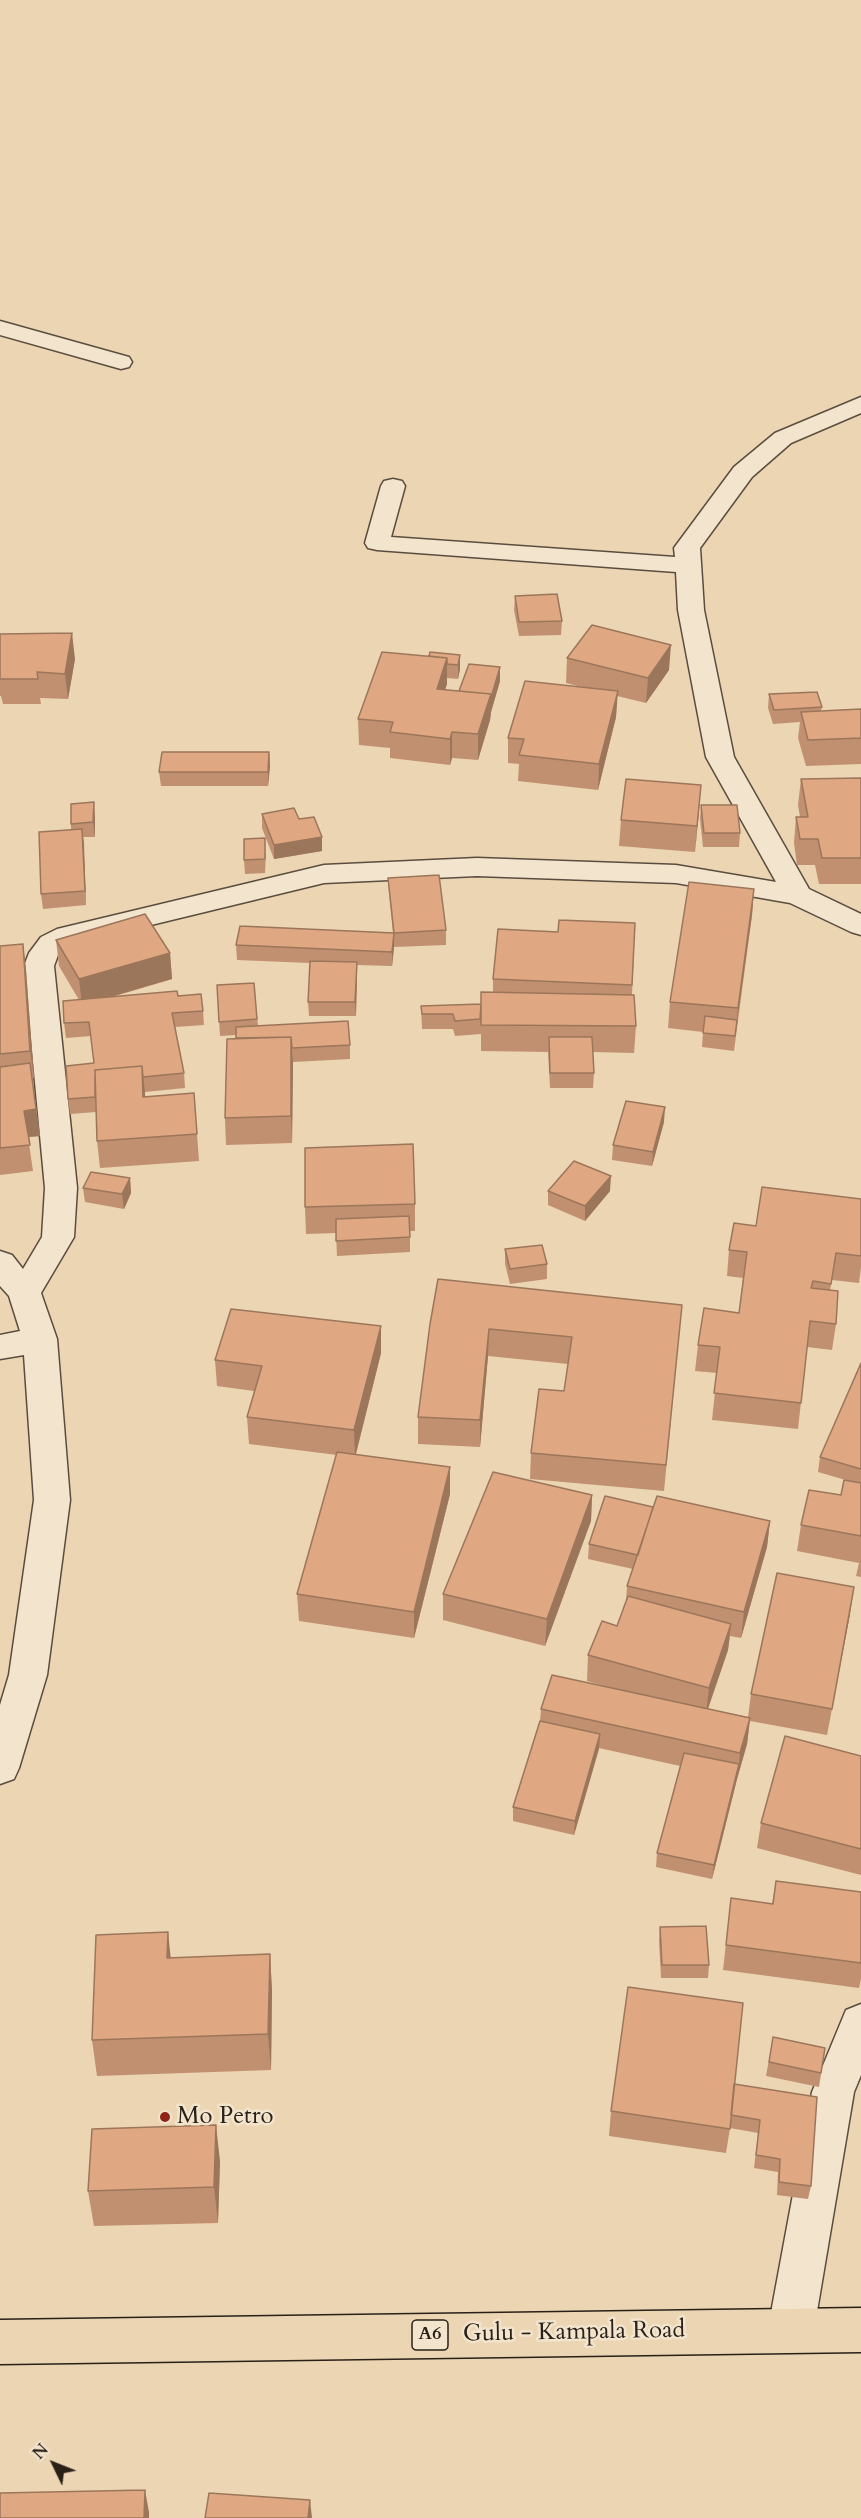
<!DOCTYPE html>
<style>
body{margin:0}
#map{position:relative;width:861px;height:2518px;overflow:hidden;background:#ecd5b3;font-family:Cardo,serif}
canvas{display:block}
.north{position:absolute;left:24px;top:2434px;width:60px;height:60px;-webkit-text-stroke:4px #f3e4ce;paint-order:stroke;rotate:313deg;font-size:16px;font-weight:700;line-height:24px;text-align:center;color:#292018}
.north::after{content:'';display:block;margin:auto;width:21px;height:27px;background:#292018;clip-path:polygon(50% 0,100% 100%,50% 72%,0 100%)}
</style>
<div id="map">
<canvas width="861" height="2518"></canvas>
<div class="north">N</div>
</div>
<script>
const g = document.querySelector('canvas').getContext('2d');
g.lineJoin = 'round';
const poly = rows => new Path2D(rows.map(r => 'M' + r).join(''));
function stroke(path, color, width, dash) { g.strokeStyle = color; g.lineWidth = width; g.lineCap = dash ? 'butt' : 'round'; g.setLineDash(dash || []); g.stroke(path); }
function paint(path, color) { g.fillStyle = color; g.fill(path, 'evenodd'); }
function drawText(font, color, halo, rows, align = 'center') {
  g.font = font + ' Cardo,serif'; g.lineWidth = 5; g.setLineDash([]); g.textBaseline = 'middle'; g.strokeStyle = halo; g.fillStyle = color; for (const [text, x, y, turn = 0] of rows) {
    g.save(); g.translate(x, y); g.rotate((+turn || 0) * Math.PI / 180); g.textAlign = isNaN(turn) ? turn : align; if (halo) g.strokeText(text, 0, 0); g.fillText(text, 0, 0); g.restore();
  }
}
const minor = poly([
 [0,321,129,357,132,362,129,367,121,369,0,335,0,321],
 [861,397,861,413,791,443,752,477,700,548,704,610,734,757,809,889,861,914,861,935,851,932,790,903,676,883,477,876,324,883,77,943,61,951,58,955,54,966,77,1188,74,1237,41,1293,57,1339,70,1500,47,1675,19,1768,14,1779,0,1784,0,1705,9,1675,34,1500,24,1355,0,1359,0,1335,20,1331,9,1296,0,1286,0,1251,12,1255,23,1269,42,1237,45,1188,24,966,29,953,41,937,57,929,324,865,477,858,676,865,776,882,706,757,678,610,676,572,377,550,368,548,365,543,381,486,384,481,393,479,402,481,405,486,391,537,675,557,674,548,734,467,775,433,861,397],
 [861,2004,861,2075,854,2092,814,2329,807,2344,791,2351,775,2344,768,2329,812,2092,846,2010,861,2004]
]);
const major = poly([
 [861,2308,861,2352,0,2364,0,2320,861,2308]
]);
stroke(minor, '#5a4d3f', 3);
stroke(major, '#292018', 3);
paint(minor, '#f3e4ce');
paint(major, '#ecd5b3');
paint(poly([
 [515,596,562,621,561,635,519,636,514,610],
 [0,634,75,659,68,699,40,698,41,704,3,704,1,696,0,696],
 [460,655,460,669,458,679,447,678,447,684,445,690,459,691,500,681,491,712,490,720,478,760,452,758,450,765,390,758,390,748,359,745,358,719,429,656],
 [567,658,669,670,646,703,617,696,616,717,598,790,518,781,519,764,508,763,508,738,582,687,566,683],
 [769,694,822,707,821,711,861,709,861,764,806,766,798,738,800,722,773,724,768,708],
 [269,752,270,766,268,786,161,786,159,772],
 [861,778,861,884,819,884,815,865,797,865,794,843,796,817,800,817,798,805,801,779],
 [701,805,740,833,739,847,703,847,700,819],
 [699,811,695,852,619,846,621,820],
 [262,814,299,819,322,837,322,851,274,859,262,828],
 [95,817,95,837,83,837,86,905,43,909,41,894,71,830,71,824],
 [266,853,265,873,245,874,244,860],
 [388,878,446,930,446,945,394,947,392,966,357,965,356,1016,309,1016,308,1002,310,963,237,960,236,945,393,933,389,893],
 [754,889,752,915,734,1051,702,1047,703,1032,668,1028,670,1002],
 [635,923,632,995,636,1026,634,1053,593,1052,594,1073,593,1088,550,1088,548,1052,481,1051,481,1034,455,1036,453,1029,422,1029,421,1006,481,1004,493,992,493,979,558,932],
 [56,940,170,953,172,979,112,997,178,996,203,1011,204,1025,175,1027,184,1073,185,1088,145,1092,145,1097,194,1093,199,1161,100,1168,97,1141,96,1112,70,1114,68,1099,94,1063,91,1036,66,1038,64,1023,79,1000,59,966],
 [23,944,26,970,34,1078,32,1078,40,1136,28,1137,33,1171,0,1175,0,946],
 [254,983,258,1026,350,1045,350,1059,293,1062,292,1143,226,1145,225,1118,236,1035,220,1036,217,985],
 [664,1122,652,1166,612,1160,613,1145],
 [130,1178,131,1193,124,1209,85,1202,83,1188],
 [548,1191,610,1191,585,1221,548,1205],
 [861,1199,861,1267,859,1283,832,1280,830,1290,836,1324,832,1350,807,1347,798,1429,712,1420,717,1373,695,1371,698,1345,739,1313,743,1278,727,1276,729,1250,756,1226],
 [415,1204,415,1231,410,1231,410,1252,337,1256,336,1233,306,1234,305,1207],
 [505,1249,547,1264,547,1279,510,1284,505,1264],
 [682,1305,664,1491,530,1479,531,1453,564,1391,568,1364,488,1356,480,1447,418,1444,418,1417,430,1324],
 [381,1326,381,1353,356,1454,450,1494,414,1638,299,1621,297,1594,337,1455,249,1444,247,1417,254,1391,217,1386,215,1360],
 [861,1363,861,1577,856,1576,859,1563,797,1551,801,1525,841,1495,849,1481,818,1472,820,1457],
 [592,1495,591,1521,545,1646,443,1620,443,1594],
 [653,1507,770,1521,767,1547,741,1638,730,1636,728,1650,708,1709,748,1717,751,1694,850,1614,827,1735,750,1721,747,1744,737,1779,712,1879,656,1867,657,1853,680,1766,599,1748,574,1835,513,1821,513,1807,540,1721,541,1709,611,1688,587,1681,588,1655,617,1626,626,1602,627,1586,633,1569,588,1559,589,1544],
 [861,1756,861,1875,757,1848,761,1823],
 [776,1881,861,1892,861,1979,859,1988,723,1970,731,1898,772,1904],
 [660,1927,709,1965,708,1978,661,1978,659,1941],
 [270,1954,272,1991,271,2070,97,2076,92,2040,171,1958],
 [773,2037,825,2048,819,2087,766,2076],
 [735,2084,811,2186,808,2199,777,2195,778,2172,754,2168,758,2133,730,2128,726,2153,609,2136,611,2111],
 [220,2161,218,2223,94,2226,88,2191]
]), '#c09070');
paint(poly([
 [72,633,75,659,68,699,65,674],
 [671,645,669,670,646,703,648,678],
 [460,655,460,669,458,679,458,665],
 [447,658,447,684,436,714,437,689],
 [500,667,500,681,491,712,490,720,478,760,478,734],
 [618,691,616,717,598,790,599,764],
 [452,732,452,758,450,765,450,739],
 [269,752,270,766,268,786,268,772],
 [701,785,699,811,695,852,697,826],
 [94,802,95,817,95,837,93,822],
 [82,829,84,843,86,905,85,891],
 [322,837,322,851,274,859,274,845],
 [754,889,752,915,735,1035,738,1008],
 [394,933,394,948,392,966,392,952],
 [23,944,26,970,34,1078,30,1051],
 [170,953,172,979,82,1005,79,979],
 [357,962,357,976,356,1016,355,1002],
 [291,1037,293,1064,292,1143,291,1116],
 [142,1066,145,1092,146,1124,143,1097],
 [665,1107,664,1122,652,1166,653,1152],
 [36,1109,40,1136,28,1137,24,1111],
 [611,1176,610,1191,585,1221,585,1206],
 [130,1178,131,1193,124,1209,122,1194],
 [381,1326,381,1353,355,1457,354,1430],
 [489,1329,488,1356,480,1447,480,1420],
 [450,1467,450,1494,414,1638,414,1612],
 [592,1495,591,1521,545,1646,547,1619],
 [770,1521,767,1547,741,1638,744,1612],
 [854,1587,850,1614,827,1735,832,1709],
 [731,1624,728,1650,706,1714,709,1688],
 [750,1718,747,1744,737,1779,712,1879,714,1865,739,1764,740,1753],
 [600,1734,599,1749,574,1835,575,1821],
 [168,1932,172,1970,167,1958],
 [270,1954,272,1991,271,2070,268,2034],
 [216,2125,220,2161,218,2223,214,2187],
 [145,2490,149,2512,149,2518,144,2518],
 [310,2500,312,2518,308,2518]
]), '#9c765b');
const building = poly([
 [557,594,562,621,519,622,515,596,557,594],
 [592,625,671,645,648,678,567,658,592,625],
 [72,633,65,674,37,672,38,679,0,679,0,634,72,633],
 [382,652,447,658,437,689,491,694,478,734,452,732,450,739,390,732,393,722,358,719,382,652],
 [430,652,460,655,458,665,447,664,447,658,429,656,430,652],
 [469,664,500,667,491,698,491,694,459,691,469,664],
 [525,681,618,691,599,764,519,755,524,739,508,738,525,681],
 [817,692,822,707,774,710,769,694,817,692],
 [861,709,861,738,808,740,801,712,861,709],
 [162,752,269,752,268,772,159,772,162,752],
 [861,778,861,858,822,858,818,839,800,839,796,817,808,817,801,779,861,778],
 [626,779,701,785,697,826,621,820,626,779],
 [94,802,93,822,71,824,71,804,94,802],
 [701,805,737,805,740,833,704,833,701,805],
 [294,808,299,819,314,817,322,837,274,845,262,814,294,808],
 [82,829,85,891,41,894,39,832,82,829],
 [265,838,265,859,244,860,244,839,265,838],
 [439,875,446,930,394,933,388,878,439,875],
 [689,882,754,889,738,1008,670,1002,689,882],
 [145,914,170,953,79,979,56,940,145,914],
 [559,920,635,923,632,985,493,979,498,929,558,932,559,920],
 [240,926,394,933,392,952,236,945,240,926],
 [23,944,30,1051,0,1054,0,946,23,944],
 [310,961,357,962,355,1002,308,1002,310,961],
 [254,983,257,1019,219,1022,217,985,254,983],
 [177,991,178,996,201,994,203,1011,172,1013,184,1073,143,1077,142,1066,95,1070,95,1097,68,1099,66,1066,94,1063,89,1022,64,1023,63,1001,177,991],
 [481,992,634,995,636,1026,481,1025,481,992],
 [481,1004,480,1019,455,1021,453,1014,422,1014,421,1006,481,1004],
 [705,1016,737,1020,735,1036,703,1033,705,1016],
 [348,1021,350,1045,292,1048,291,1037,236,1038,236,1027,348,1021],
 [291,1037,291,1116,225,1118,227,1039,291,1037],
 [549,1037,592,1037,594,1073,550,1073,549,1037],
 [30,1063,36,1109,24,1111,30,1145,0,1148,0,1067,30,1063],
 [142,1066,143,1097,194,1093,197,1134,97,1141,95,1070,142,1066],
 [626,1101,665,1107,653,1152,613,1145,626,1101],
 [413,1144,415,1204,305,1207,305,1148,413,1144],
 [574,1161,611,1176,585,1206,548,1191,574,1161],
 [91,1172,130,1178,122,1194,83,1188,91,1172],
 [762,1187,861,1199,861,1256,836,1253,831,1284,813,1281,811,1288,838,1291,836,1324,810,1321,801,1403,714,1393,720,1347,698,1345,704,1308,739,1313,747,1252,729,1250,734,1223,756,1226,762,1187],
 [409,1216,410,1237,336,1241,336,1219,409,1216],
 [542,1245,547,1264,510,1269,505,1249,542,1245],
 [438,1279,682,1305,666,1465,531,1453,539,1389,564,1391,572,1337,489,1329,480,1420,418,1417,430,1324,438,1279],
 [231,1309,381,1326,354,1430,247,1417,262,1366,215,1360,231,1309],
 [861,1363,861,1469,820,1457,861,1363],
 [337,1452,450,1467,414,1612,297,1594,337,1452],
 [493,1472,592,1495,547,1619,443,1594,493,1472],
 [844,1480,861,1483,861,1536,801,1525,809,1490,841,1495,844,1480],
 [605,1496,653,1507,638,1555,589,1544,605,1496],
 [657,1496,770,1521,744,1612,627,1586,657,1496],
 [777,1573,854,1587,832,1709,751,1694,777,1573],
 [628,1596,731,1624,709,1688,588,1655,602,1621,617,1626,628,1596],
 [552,1675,750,1718,740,1753,541,1709,552,1675],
 [540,1721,600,1734,575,1821,513,1807,540,1721],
 [785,1736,861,1756,861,1849,761,1823,785,1736],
 [684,1753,739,1764,714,1865,657,1853,684,1753],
 [776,1881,861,1892,861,1963,726,1945,731,1898,773,1904,776,1881],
 [706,1926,709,1965,662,1965,660,1927,706,1926],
 [168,1932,167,1958,270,1954,268,2034,92,2040,96,1935,168,1932],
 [628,1987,743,2003,730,2129,611,2111,628,1987],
 [773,2037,825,2048,821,2073,769,2062,773,2037],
 [734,2084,817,2097,811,2186,779,2182,780,2159,756,2155,760,2120,731,2115,734,2084],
 [216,2125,214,2187,88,2191,92,2129,216,2125],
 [145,2490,144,2518,0,2518,0,2493,145,2490],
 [209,2493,310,2500,308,2518,205,2518,209,2493]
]);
paint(building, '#dfa882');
stroke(building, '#9c765b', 1.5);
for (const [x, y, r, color] of [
 [165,2117,6,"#8f2418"]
]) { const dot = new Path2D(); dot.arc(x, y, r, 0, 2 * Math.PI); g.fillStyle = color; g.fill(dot); stroke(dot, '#f3e4ce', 2); }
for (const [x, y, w] of [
 [430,2335,36]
]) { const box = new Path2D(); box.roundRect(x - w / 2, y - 15, w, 30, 4.5); g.fillStyle = '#f3e4ce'; g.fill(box); stroke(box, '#292018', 1.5); }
drawText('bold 18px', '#292018', null, [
 ["A6",430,2335]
]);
drawText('24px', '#292018', '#f3e4ce', [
 ["Mo Petro",177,2117]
], 'left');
drawText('24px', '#292018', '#f3e4ce', [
 ["Gulu - Kampala Road",574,2333,-1]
]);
</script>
